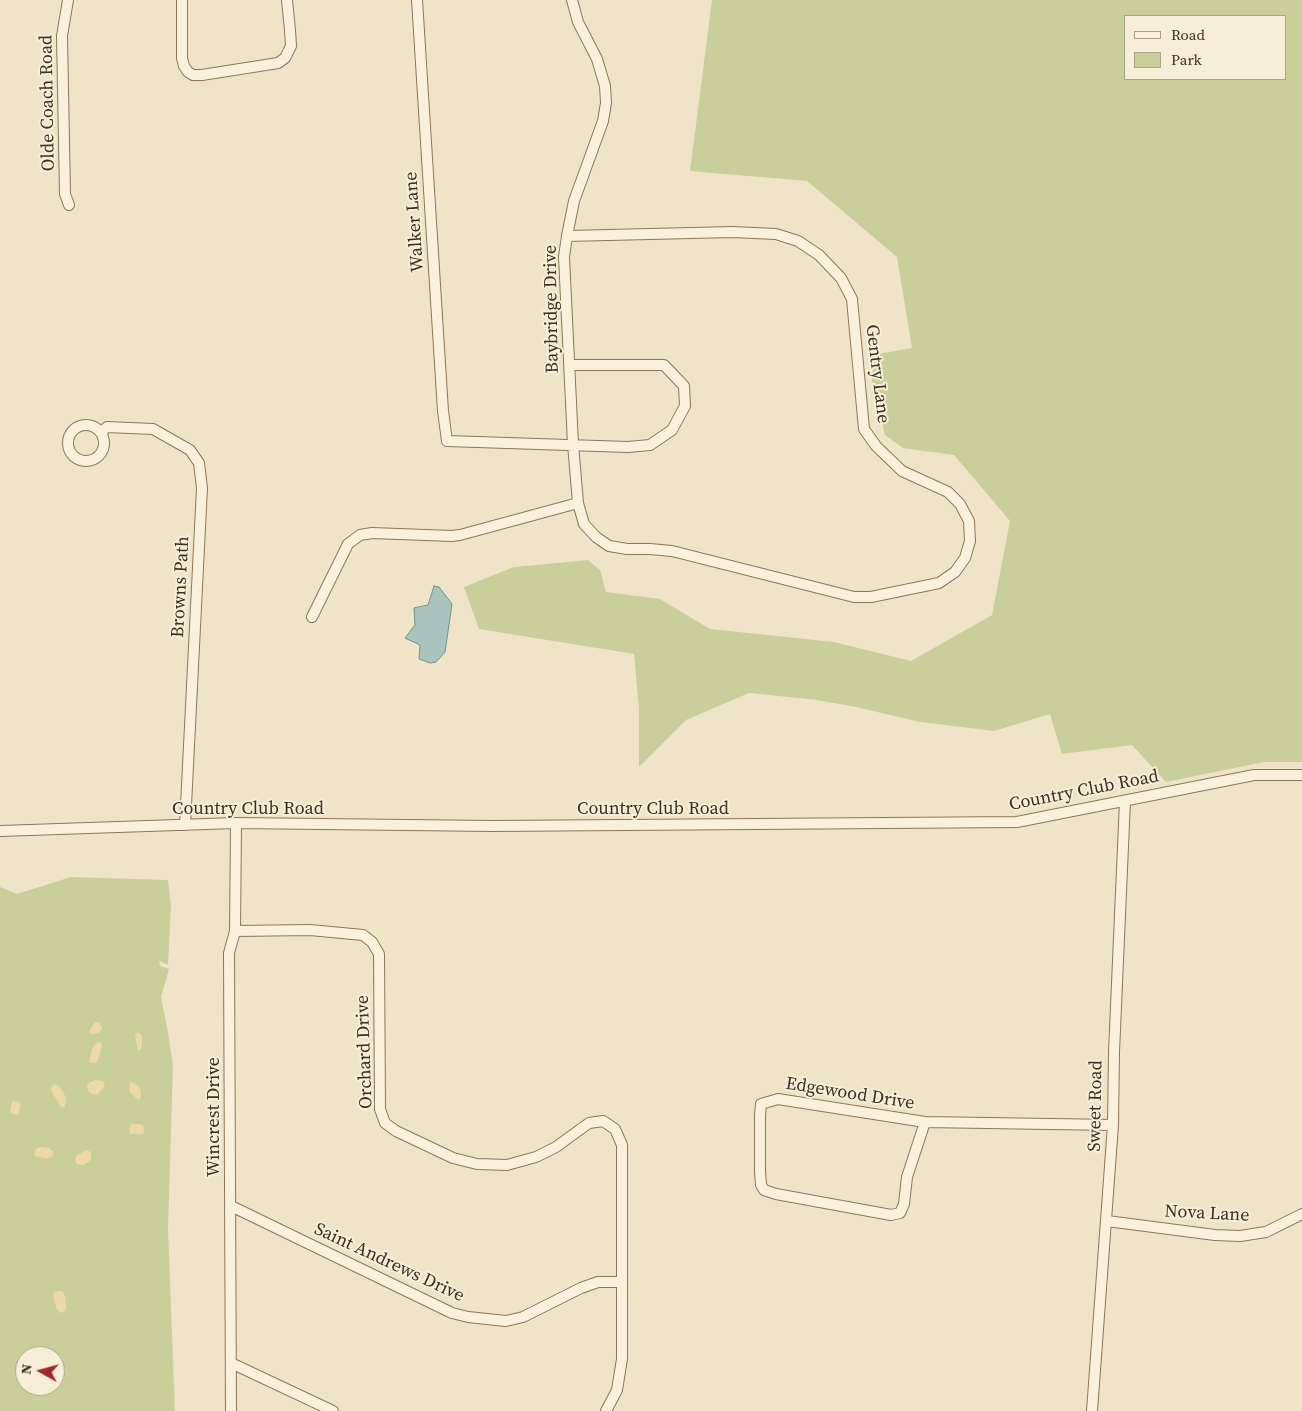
<!DOCTYPE html>
<style>
body{margin:0}
#map{position:relative;width:1302px;height:1411px;overflow:hidden;background:#f0e4c8;font-family:"Source Serif 4",serif}
canvas{display:block}
.legend{position:absolute;left:1124px;top:15px;width:162px;height:65px;box-sizing:border-box;background:#f7eed8;border:1px solid #ada18e;margin:0;padding:6px 9px;list-style:none;font-size:15px;color:#3d2e20}
.legend li{display:flex;align-items:center;gap:10px;height:25px}
.legend b{width:25px;border:1px solid #ada18e}
.north{position:absolute;left:15px;top:1346px;width:50px;height:50px;box-sizing:border-box;background:#f7eed8;border:1px solid #ada18e;border-radius:50%;rotate:277deg;font-size:14px;font-weight:700;line-height:20px;text-align:center;color:#3d2e20}
.north::after{content:'';display:block;margin:auto;width:18px;height:22px;background:#9e2a2b;clip-path:polygon(50% 0,100% 100%,50% 72%,0 100%)}
</style>
<div id="map">
<canvas width="1302" height="1411"></canvas>
<ul class="legend">
<li><b style="height:6px;background:#faf1dc"></b>Road</li>
<li><b style="height:14px;background:#c9cf9b"></b>Park</li>
</ul>
<div class="north">N</div>
</div>
<script>
const g = document.querySelector('canvas').getContext('2d');
g.lineJoin = 'round';
function paint(path, color) { g.fillStyle = color; g.fill(path, 'evenodd'); }
const poly = rows => new Path2D(rows.map(r => 'M' + r).join(''));
function stroke(path, color, width, dash) { g.strokeStyle = color; g.lineWidth = width; g.lineCap = dash ? 'butt' : 'round'; g.setLineDash(dash || []); g.stroke(path); }
function drawText(font, color, halo, rows, align = 'center') {
  g.font = font + ' "Source Serif 4",serif'; g.lineWidth = 4; g.setLineDash([]); g.textBaseline = 'middle'; g.strokeStyle = halo; g.fillStyle = color; for (const [text, x, y, turn = 0] of rows) {
    g.save(); g.translate(x, y); g.rotate((+turn || 0) * Math.PI / 180); g.textAlign = isNaN(turn) ? turn : align; if (halo) g.strokeText(text, 0, 0); g.fillText(text, 0, 0); g.restore();
  }
}
paint(poly([
 [712,0,1302,0,1302,762,1264,762,1166,782,1132,745,1062,754,1050,714,994,731,920,722,856,707,817,700,749,693,686,720,639,767,639,709,634,654,479,629,464,587,514,567,588,560,600,570,606,592,660,599,710,629,834,642,911,661,992,615,1010,521,954,455,903,448,885,435,872,380,873,355,912,348,897,257,807,181,690,171],
 [1286,16,1286,79,1126,79,1126,16],
 [71,877,168,880,171,906,168,965,159,961,160,966,169,969,161,997,168,1032,173,1066,168,1229,175,1411,0,1411,0,887,17,894],
 [25,1356,55,1356,55,1386,25,1386]
]), '#c9cf9b');
paint(poly([
 [95,1022,100,1023,102,1028,99,1033,92,1034,89,1031],
 [138,1032,142,1036,142,1046,141,1049,138,1051,135,1034],
 [100,1042,102,1045,99,1057,96,1063,91,1063,89,1061,92,1048,95,1044],
 [96,1080,103,1081,105,1086,98,1094,94,1095,88,1091,87,1085,90,1082],
 [132,1082,138,1086,141,1090,141,1097,139,1100,137,1099,129,1091,130,1083],
 [54,1084,59,1086,64,1093,66,1100,65,1107,61,1107,53,1094,51,1088],
 [12,1101,20,1102,20,1108,18,1115,10,1113],
 [131,1124,140,1124,143,1125,144,1131,143,1134,130,1134,129,1128],
 [41,1147,49,1148,53,1152,53,1156,50,1158,45,1158,34,1156,36,1149],
 [86,1150,91,1152,91,1160,83,1165,77,1164,75,1160,76,1156],
 [60,1291,63,1292,65,1296,66,1307,65,1311,61,1313,57,1310,53,1294,55,1292]
]), '#ecd9a5');
const water = poly([
 [434,586,439,587,452,604,445,652,436,662,430,663,419,659,420,645,405,638,415,625,414,608,428,605,434,586]
]);
paint(water, '#a9c4bc');
stroke(water, '#6f938a', 1);
const minor = poly([
 [68,0,62,36,65,194,69,205],
 [182,0,182,58,184,66,188,72,193,75,202,75,278,63,285,58,291,46,290,30,287,0],
 [417,0,443,411,447,441,628,447,650,445,672,430,685,406,684,386,664,365,570,365],
 [567,236,733,232,776,234,798,241,819,255,841,278,852,299,864,429,876,446,902,471,948,492,960,504,969,521,970,541,965,558,955,572,939,583,871,597,854,597,672,551,650,549,627,549,609,546,596,537,584,524,578,503,573,444,564,257,567,236,574,201,603,121,606,103,605,86,597,59,578,22,572,0],
 '68 443a18 18 0 1 1 36 0a18 18 0 1 1-36 0Z',
 [101,432,107,427,153,429,190,450,199,463,202,488,185,825],
 [312,617,348,544,360,535,372,533,452,536,460,535,578,503],
 [0,831,236,823,493,826,1017,822,1254,775,1302,775],
 [235,931,310,930,363,935,372,942,379,954,380,1109,385,1123,396,1131,453,1158,477,1164,507,1165,536,1157,556,1147,589,1123,603,1121,615,1129,622,1145,622,1359,617,1390,606,1411],
 [778,1099,925,1122,907,1177,904,1204,900,1213,891,1215,776,1194,764,1190,761,1185,760,1171,760,1115,761,1104,778,1099],
 [925,1122,1113,1125],
 [231,1206,452,1313,468,1317,506,1321,523,1317,581,1288,598,1282,622,1282],
 [1107,1221,1215,1235,1240,1236,1266,1232,1302,1214],
 [231,1363,333,1411],
 [231,1411,229,953,235,931,236,823],
 [1092,1411,1113,1125,1114,1052,1125,801]
]);
stroke(minor, '#8d765c', 12);
stroke(minor, '#faf1dc', 10);
drawText('18px', '#3d2e20', '#f7eed8', [
 ["Olde Coach Road",48,103,-91],
 ["Walker Lane",415,222,-94],
 ["Baybridge Drive",552,309,-91],
 ["Gentry Lane",877,374,83],
 ["Browns Path",181,587,-87],
 ["Country Club Road",1084,791,-11],
 ["Country Club Road",248,809],
 ["Country Club Road",653,809],
 ["Orchard Drive",365,1052,-92],
 ["Edgewood Drive",850,1094,9],
 ["Sweet Road",1096,1106,-89],
 ["Wincrest Drive",214,1117,-90],
 ["Nova Lane",1207,1214,3],
 ["Saint Andrews Drive",389,1263,25]
]);
</script>
